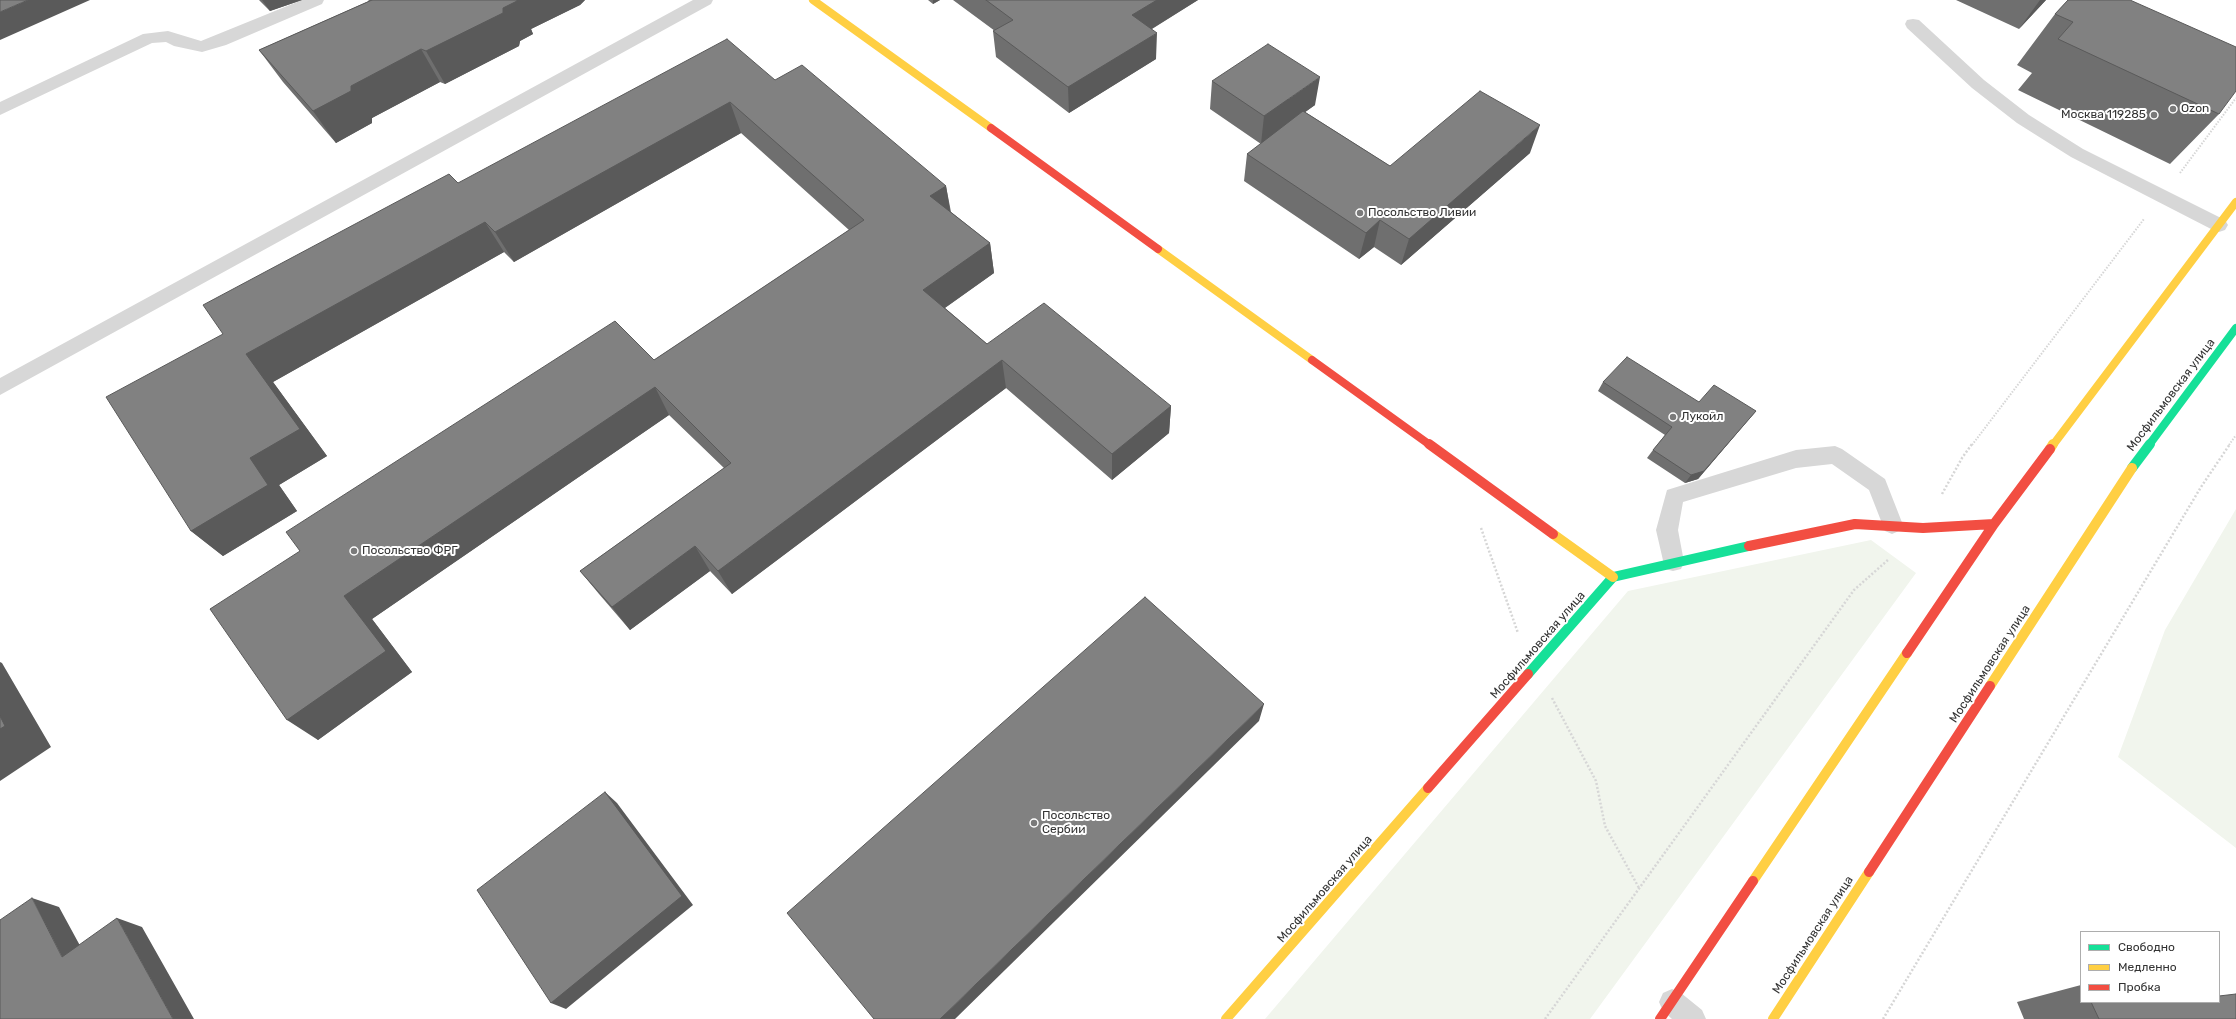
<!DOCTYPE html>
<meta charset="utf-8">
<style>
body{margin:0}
#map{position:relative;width:2236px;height:1019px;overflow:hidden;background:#fff;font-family:Rubik,sans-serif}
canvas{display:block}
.legend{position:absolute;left:2080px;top:931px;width:140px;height:72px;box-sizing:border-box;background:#fff;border:1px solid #adadad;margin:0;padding:5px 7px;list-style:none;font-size:12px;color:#333}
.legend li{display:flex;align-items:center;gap:8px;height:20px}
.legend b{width:20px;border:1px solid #adadad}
</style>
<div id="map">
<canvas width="2236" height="1019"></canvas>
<ul class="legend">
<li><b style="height:5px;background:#16e098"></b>Свободно</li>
<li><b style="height:5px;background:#ffcf43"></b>Медленно</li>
<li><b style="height:5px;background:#f24e42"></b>Пробка</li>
</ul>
</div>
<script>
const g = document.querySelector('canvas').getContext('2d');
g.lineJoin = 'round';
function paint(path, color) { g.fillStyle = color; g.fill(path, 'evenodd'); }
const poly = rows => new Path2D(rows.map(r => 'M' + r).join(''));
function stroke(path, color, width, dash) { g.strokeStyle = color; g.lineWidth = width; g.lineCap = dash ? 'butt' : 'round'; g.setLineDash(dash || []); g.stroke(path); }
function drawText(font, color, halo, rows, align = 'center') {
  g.font = font + ' Rubik,sans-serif'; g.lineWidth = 4; g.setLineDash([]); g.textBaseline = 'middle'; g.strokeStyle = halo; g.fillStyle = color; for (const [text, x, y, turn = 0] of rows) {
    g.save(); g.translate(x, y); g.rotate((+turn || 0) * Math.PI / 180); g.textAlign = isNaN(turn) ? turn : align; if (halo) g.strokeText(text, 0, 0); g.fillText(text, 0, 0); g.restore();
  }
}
paint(poly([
 [2236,509,2236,848,2118,757,2165,630],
 [1871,540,1916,573,1590,1019,1265,1019,1628,591]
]), '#f1f5ed');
stroke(poly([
 [2180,173,2236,98],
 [1972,445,2144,219],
 [2229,445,2236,435]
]), '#d6d6d6', 2, [1.5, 1.5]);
stroke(poly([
 [1942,494,1962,458,1972,444],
 [1481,528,1518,633],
 [1552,698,1596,781,1605,826,1639,888],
 [1545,1019,1854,590,1889,559],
 [1883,1019,2201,487,2230,444]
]), '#d6d6d6', 2.5, [2, 2]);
paint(poly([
 [302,0,324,0,322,4,226,45,202,52,174,46,166,42,152,43,0,115,0,102,143,34,168,31,201,41,302,0],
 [693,0,713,0,711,4,0,395,0,378,693,0],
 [1913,19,1919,20,1984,80,2029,115,2083,149,2225,220,2228,225,2225,230,2219,232,2213,230,2071,157,2017,123,1972,88,1907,28,1905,24,1907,20,1913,19],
 [1835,446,1842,449,1885,479,1903,525,1899,531,1892,534,1885,531,1869,490,1832,464,1796,468,1683,502,1678,530,1684,562,1681,569,1673,571,1665,569,1656,530,1667,490,1796,450,1835,446],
 [1672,989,1681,993,1702,1010,1706,1019,1672,1019,1663,1011,1659,1002,1663,993,1672,989]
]), '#d7d7d7');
stroke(poly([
 [2149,445,2236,328]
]), '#16e098', 8);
stroke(poly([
 [2132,468,2150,444],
 [1528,674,1613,577,1749,546]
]), '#16e098', 10);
stroke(poly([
 [813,0,991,128],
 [1158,249,1312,360],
 [2053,445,2236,202]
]), '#ffcf43', 8);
stroke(poly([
 [2050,449,2053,444],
 [1553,534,1613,577],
 [1990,686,2132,468],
 [1753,881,1907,653],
 [1226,1019,1428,788],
 [1773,1019,1869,872]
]), '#ffcf43', 10);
stroke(poly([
 [991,128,1158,249],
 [1312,360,1430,445]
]), '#f24e42', 8);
stroke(poly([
 [1429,444,1553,534],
 [1749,546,1855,524,1923,528,1994,524],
 [1907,653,1994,524,2050,449],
 [1428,788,1528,674],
 [1869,872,1990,686],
 [1660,1019,1753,881]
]), '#f24e42', 10);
paint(poly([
 [259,0,302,0,270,11],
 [368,0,585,0,580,5,531,29,533,34,520,41,519,46,445,84,440,82,372,118,372,123,336,143,283,82,259,50,369,1],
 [928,0,940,0,933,4],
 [953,0,1198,0,1152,29,1156,59,1069,113,996,57,993,31,995,31],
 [1956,0,2046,0,2019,29],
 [2068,0,2219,114,2170,164,2018,90,2032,73,2017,65,2055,14],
 [775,80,946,186,951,212,990,243,994,273,945,308,987,344,1171,406,1169,433,1112,480,1006,388,732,594,710,571,630,630,599,594,580,571,724,468,669,415,372,619,412,672,318,740,210,609,654,360,849,230,741,133,514,262,504,252,273,382,327,456,279,485,297,511,223,556,191,531,223,334,458,183],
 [1212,81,1315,105,1305,112,1390,166,1530,153,1401,265,1374,247,1359,259,1244,181,1247,154,1261,144,1210,109],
 [1603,382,1699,402,1756,411,1749,419,1698,479,1685,483,1647,458,1653,450,1665,435,1598,391],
 [2081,985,2081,1002,2219,1002,2236,1019,2024,1019,2017,1002]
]), '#6f6f6f');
paint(poly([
 [28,0,90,0,0,40,0,12],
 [262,0,302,0,270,11],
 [515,0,585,0,580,5,531,29,533,34,520,41,519,46,445,84,426,51,503,8],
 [933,0,940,0,933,4],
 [1157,0,1198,0,1132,41,1132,15],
 [2040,0,2046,0,2019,29],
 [1157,33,1156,59,1069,113,1068,87],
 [421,49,440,82,372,118,372,123,336,143,313,111,351,86],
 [1320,77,1315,105,1261,144,1264,116],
 [730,102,741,133,514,262,495,232],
 [1540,125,1530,153,1401,265,1409,239],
 [946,186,951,216,930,196],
 [1380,220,1374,247,1359,259,1366,233],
 [485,222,504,252,273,382,327,456,279,485,297,511,223,556,191,531,250,458,246,354],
 [990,243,994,273,929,319,923,290],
 [1002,360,1006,388,732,594,718,571],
 [655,387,669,415,372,619,412,672,318,740,287,720,344,596],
 [1171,406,1169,433,1112,480,1112,454],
 [1756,411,1749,419,1698,479,1685,483,1691,475],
 [695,546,710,571,630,630,612,607],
 [0,662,2,663,51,747,0,781],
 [1264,704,1259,721,955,1019,940,1019],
 [605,792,617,803,693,905,566,1009,551,1003],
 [32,898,59,907,90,964,62,957],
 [117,918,142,927,194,1019,173,1019]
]), '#5a5a5a');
const building = poly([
 [0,0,28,0,0,12,0,0],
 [372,0,517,0,517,1,503,8,503,13,426,51,421,49,351,86,351,91,313,111,259,50,372,0],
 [986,0,1157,0,1132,15,1157,33,1068,87,993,31,1013,20,986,0],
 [2068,0,2130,0,2236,47,2236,91,2219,114,2058,39,2073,22,2055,14,2068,0],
 [727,39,775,80,802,65,946,186,930,196,990,243,923,290,987,344,1044,303,1171,406,1112,454,1002,360,718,571,695,546,612,607,580,571,731,463,655,387,344,596,386,651,287,720,210,609,300,551,286,532,615,321,654,360,864,220,730,102,495,232,485,222,246,354,300,429,250,458,268,485,191,531,106,397,223,334,203,305,449,174,458,183,727,39],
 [1268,44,1320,77,1264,116,1212,81,1268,44],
 [1480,91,1540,125,1409,239,1380,220,1366,233,1247,154,1303,111,1390,166,1480,91],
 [1627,357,1699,402,1714,385,1756,411,1704,471,1691,475,1653,450,1672,427,1603,382,1627,357],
 [1145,597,1264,704,940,1019,874,1019,787,913,1145,597],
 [0,716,5,726,0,729,0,716],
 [605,792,682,896,551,1003,477,890,605,792],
 [32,898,62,957,117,918,173,1019,0,1019,0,920,32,898],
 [2236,994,2236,1019,2099,1019,2091,1002,2219,1002,2219,996,2236,994]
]);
paint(building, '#818181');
stroke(building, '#5a5a5a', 1);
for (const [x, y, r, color] of [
 [2173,109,4,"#7a7a7a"],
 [2154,115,4,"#7a7a7a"],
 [1360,213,4,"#7a7a7a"],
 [1673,417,4,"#7a7a7a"],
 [354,551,4,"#7a7a7a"],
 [1034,823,4,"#7a7a7a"]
]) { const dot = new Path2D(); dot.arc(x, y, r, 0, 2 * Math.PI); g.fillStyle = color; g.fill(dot); stroke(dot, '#fff', 1.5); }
drawText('12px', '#333', '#fff', [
 ["Ozon",2181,109],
 ["Москва 119285",2146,115,"right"],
 ["Посольство Ливии",1368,213],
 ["Лукойл",1681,417],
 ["Посольство ФРГ",362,551],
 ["Посольство",1042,816],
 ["Сербии",1042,830]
], 'left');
drawText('12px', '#333', '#fff', [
 ["Мосфильмовская улица",2171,395,-53],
 ["Мосфильмовская улица",1538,645,-49],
 ["Мосфильмовская улица",1990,664,-57],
 ["Мосфильмовская улица",1325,889,-49],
 ["Мосфильмовская улица",1813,935,-57]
]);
</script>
